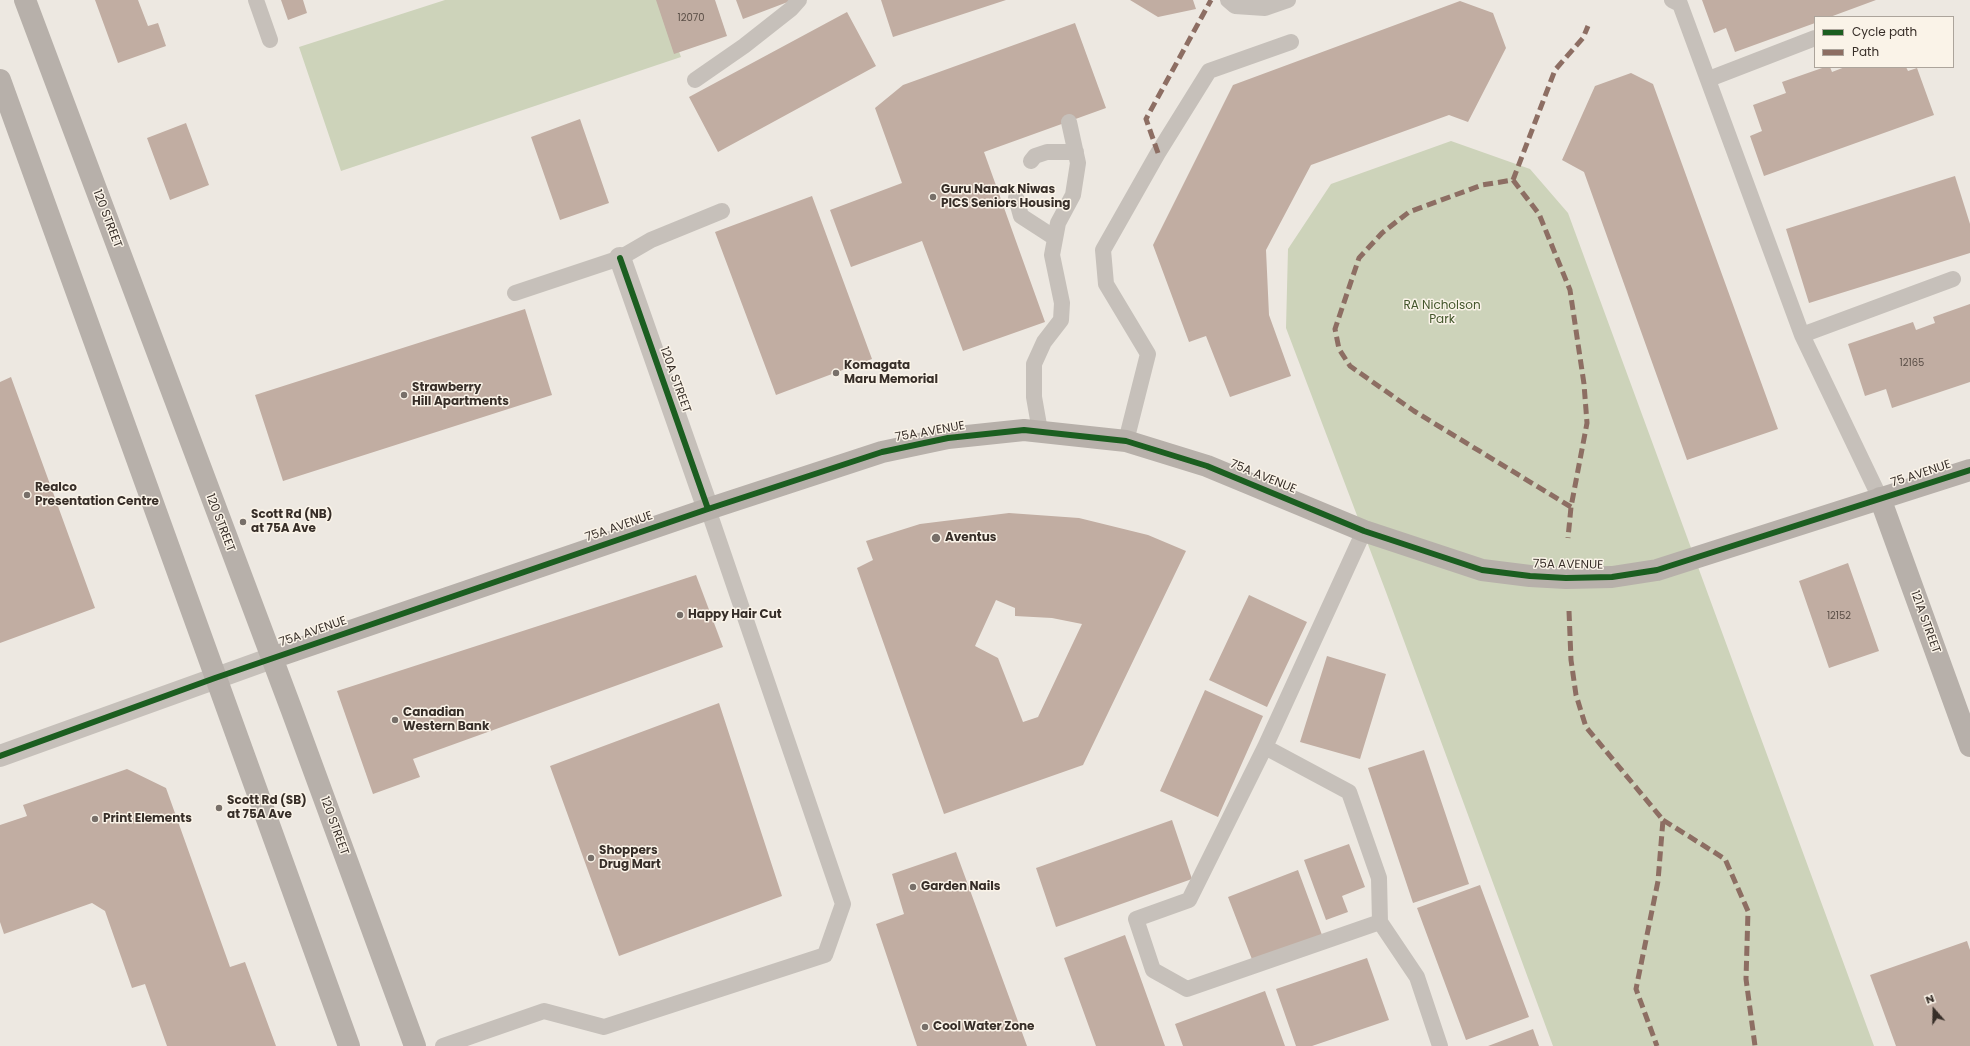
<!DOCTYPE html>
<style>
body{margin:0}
#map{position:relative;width:1970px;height:1046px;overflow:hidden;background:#ede8e1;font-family:Poppins,sans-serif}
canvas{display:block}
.legend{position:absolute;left:1814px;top:16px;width:140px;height:52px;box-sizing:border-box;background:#faf3e8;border:1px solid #aca49b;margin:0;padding:5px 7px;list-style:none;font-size:12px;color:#372e28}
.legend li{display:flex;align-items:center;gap:8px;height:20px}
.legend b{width:20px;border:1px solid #aca49b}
.north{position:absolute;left:1914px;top:990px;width:40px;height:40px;-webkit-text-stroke:3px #faf3e8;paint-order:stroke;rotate:340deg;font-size:11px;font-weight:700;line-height:16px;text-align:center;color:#372e28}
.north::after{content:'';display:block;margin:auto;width:14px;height:18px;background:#372e28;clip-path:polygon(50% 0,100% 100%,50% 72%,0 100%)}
</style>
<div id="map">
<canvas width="1970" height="1046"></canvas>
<ul class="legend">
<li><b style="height:5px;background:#1b5e20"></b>Cycle path</li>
<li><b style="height:5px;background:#8d6e63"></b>Path</li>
</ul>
<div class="north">N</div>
</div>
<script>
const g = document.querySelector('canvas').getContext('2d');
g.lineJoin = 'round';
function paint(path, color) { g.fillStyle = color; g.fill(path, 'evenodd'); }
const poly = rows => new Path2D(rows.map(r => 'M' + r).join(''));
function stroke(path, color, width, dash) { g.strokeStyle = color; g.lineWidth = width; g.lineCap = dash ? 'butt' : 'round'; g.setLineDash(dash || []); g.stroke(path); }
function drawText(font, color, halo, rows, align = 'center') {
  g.font = font + ' Poppins,sans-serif'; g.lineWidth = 3; g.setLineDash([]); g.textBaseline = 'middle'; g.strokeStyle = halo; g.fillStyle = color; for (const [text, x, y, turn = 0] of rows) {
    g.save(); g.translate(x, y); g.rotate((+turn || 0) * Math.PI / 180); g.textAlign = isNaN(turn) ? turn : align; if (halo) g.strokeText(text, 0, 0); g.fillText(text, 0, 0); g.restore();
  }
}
paint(poly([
 [445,0,660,0,681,57,341,171,299,47],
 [1451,141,1530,169,1568,213,1874,1046,1553,1046,1386,592,1286,328,1288,249,1331,184]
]), '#cdd3ba');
paint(poly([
 [95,0,138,0,148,26,158,23,166,46,118,63],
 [281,0,303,0,307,13,288,20],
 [656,0,715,0,727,36,674,54],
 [736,0,793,0,743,19],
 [881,0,1006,0,893,37],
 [1130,0,1193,0,1196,9,1158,17],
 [1702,0,1876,0,1830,17,1815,17,1815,23,1735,52,1726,28,1714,33],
 [1460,1,1493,13,1506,48,1468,122,1449,115,1311,165,1266,250,1269,315,1291,376,1230,397,1206,336,1189,342,1153,245,1233,85],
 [847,12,876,66,718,152,689,97],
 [1075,23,1106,108,984,152,1045,322,963,351,922,241,851,267,830,210,902,183,875,108,903,85],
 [1825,67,1830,67,1832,72,1845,67,1906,67,1908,71,1917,68,1934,115,1764,176,1750,136,1762,131,1753,105,1786,93,1782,82],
 [1631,73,1653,84,1778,429,1687,460,1584,172,1562,160,1595,86],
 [580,119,609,203,560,220,531,137],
 [186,123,209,185,170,200,147,138],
 [1955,176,1970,224,1970,253,1809,303,1786,229],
 [812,196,872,359,776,395,715,232],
 [1970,304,1970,382,1892,408,1886,389,1865,396,1848,344,1913,322,1916,330,1935,323,1933,317],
 [525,309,552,395,283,481,255,395],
 [11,377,95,608,0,643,0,382],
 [1009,513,1079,518,1148,535,1186,551,1083,765,944,814,857,568,873,560,866,541,920,524],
 [996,600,1015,608,1015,616,1052,618,1082,624,1038,717,1023,722,998,658,975,646],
 [1848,563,1879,651,1829,668,1799,581],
 [696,575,723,647,413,759,420,777,373,794,337,691],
 [1249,595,1307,622,1267,707,1209,680],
 [1327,656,1386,674,1360,759,1300,742],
 [1205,690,1263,716,1218,817,1160,791],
 [719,703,782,896,619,956,550,766],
 [1424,750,1469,884,1413,903,1368,768],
 [127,769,166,788,230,967,245,962,276,1046,167,1046,145,984,132,988,105,911,92,903,4,934,0,922,0,825,27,816,23,805],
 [1172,820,1192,879,1056,927,1036,868],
 [1349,844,1365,887,1342,896,1348,912,1326,920,1304,860],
 [956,852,1027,1046,917,1046,876,924,904,914,892,874],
 [1298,870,1322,935,1253,962,1228,897],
 [1480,885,1529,1017,1466,1040,1417,908],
 [1125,935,1165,1046,1096,1046,1064,958],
 [1967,941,1970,950,1970,1046,1896,1046,1870,975],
 [1367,958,1389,1020,1312,1046,1296,1046,1276,989],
 [1265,991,1285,1046,1183,1046,1175,1024],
 [1533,1029,1539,1046,1488,1046]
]), '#c1ada2');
stroke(poly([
 [256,0,270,40],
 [1228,0,1235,6,1265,8,1288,0],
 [1672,0,1680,4,1802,335,1880,498],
 [1709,79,1815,38],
 [695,80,744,46,791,9,799,0],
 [1031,161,1035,156,1047,152,1076,152],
 [1016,198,1021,216,1055,238],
 [515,293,620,258,651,240,722,211],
 [1802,335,1953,279],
 [1040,431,1034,397,1034,364,1044,342,1061,320,1062,303,1052,255,1058,223,1073,195,1078,163,1069,122],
 [1126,441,1148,354,1106,284,1103,250,1158,153,1209,71,1291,42],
 [1364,531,1265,747,1189,900,1136,919,1153,970,1187,989,1380,922],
 [1265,747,1349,792,1379,878,1380,922,1417,977,1440,1046],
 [443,1046,544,1011,604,1027,825,955,843,904,708,509]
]), '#c6c0ba', 16);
stroke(poly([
 [620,258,708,509],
 [0,756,272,658]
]), '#c6c0ba', 22);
stroke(poly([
 [25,0,292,711,415,1046],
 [0,80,349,1046],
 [1880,498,1970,746],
 [272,658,708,509,882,452,948,438,1024,430,1126,441,1207,466,1364,531,1482,570,1530,576,1566,578,1612,577,1657,570,1970,470]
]), '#b7b0aa', 22);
stroke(poly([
 [1158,153,1146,119,1211,0],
 [1513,180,1539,214,1570,290,1584,384,1587,423,1571,507,1568,538],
 [1571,507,1414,411,1350,366,1339,349,1335,329,1359,258,1382,233,1409,212,1482,185,1513,180,1555,70,1583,38,1588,26],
 [1569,611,1571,660,1576,695,1586,727,1663,820,1658,881,1636,989,1657,1046],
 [1663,820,1725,859,1748,911,1746,979,1755,1046]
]), '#8d6e63', 5, [10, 5]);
stroke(poly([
 [620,258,708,509],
 [0,756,215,678,708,509,882,452,948,438,1024,430,1126,441,1207,466,1364,531,1482,570,1530,576,1566,578,1612,577,1657,570,1970,470]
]), '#1b5e20', 6);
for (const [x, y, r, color] of [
 [933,197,4,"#776f69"],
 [836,373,4,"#776f69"],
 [404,395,4,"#776f69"],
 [27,495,4,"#776f69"],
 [243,522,4,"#776f69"],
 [936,538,5,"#776f69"],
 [680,615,4,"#776f69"],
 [395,720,4,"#776f69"],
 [219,808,4,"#776f69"],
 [95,819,4,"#776f69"],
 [591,858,4,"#776f69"],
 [913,887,4,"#776f69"],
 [925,1027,4,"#776f69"]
]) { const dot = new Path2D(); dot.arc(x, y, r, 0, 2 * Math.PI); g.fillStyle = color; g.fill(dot); stroke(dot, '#faf3e8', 1.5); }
drawText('10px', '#5a4e46', null, [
 ["12070",691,18],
 ["12165",1912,363],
 ["12152",1839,616]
]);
drawText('bold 12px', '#372e28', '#faf3e8', [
 ["Guru Nanak Niwas",941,190],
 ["PICS Seniors Housing",941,204],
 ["Komagata",844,366],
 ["Maru Memorial",844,380],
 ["Strawberry",412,388],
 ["Hill Apartments",412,402],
 ["Realco",35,488],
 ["Presentation Centre",35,502],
 ["Scott Rd (NB)",251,515],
 ["at 75A Ave",251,529],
 ["Aventus",945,538],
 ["Happy Hair Cut",688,615],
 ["Canadian",403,713],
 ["Western Bank",403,727],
 ["Scott Rd (SB)",227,801],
 ["at 75A Ave",227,815],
 ["Print Elements",103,819],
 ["Shoppers",599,851],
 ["Drug Mart",599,865],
 ["Garden Nails",921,887],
 ["Cool Water Zone",933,1027]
], 'left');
drawText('12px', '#372e28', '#faf3e8', [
 ["120 STREET",107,219,69],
 ["120A STREET",675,380,70],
 ["75A AVENUE",930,432,-10],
 ["75 AVENUE",1921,474,-18],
 ["75A AVENUE",1263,477,22],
 ["120 STREET",220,523,69],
 ["75A AVENUE",619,527,-19],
 ["75A AVENUE",1568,565,1],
 ["121A STREET",1925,622,70],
 ["75A AVENUE",313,632,-19],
 ["120 STREET",334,826,70]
]);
drawText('12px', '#43562b', '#faf3e8', [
 ["RA Nicholson",1442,306],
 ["Park",1442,320]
]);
</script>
